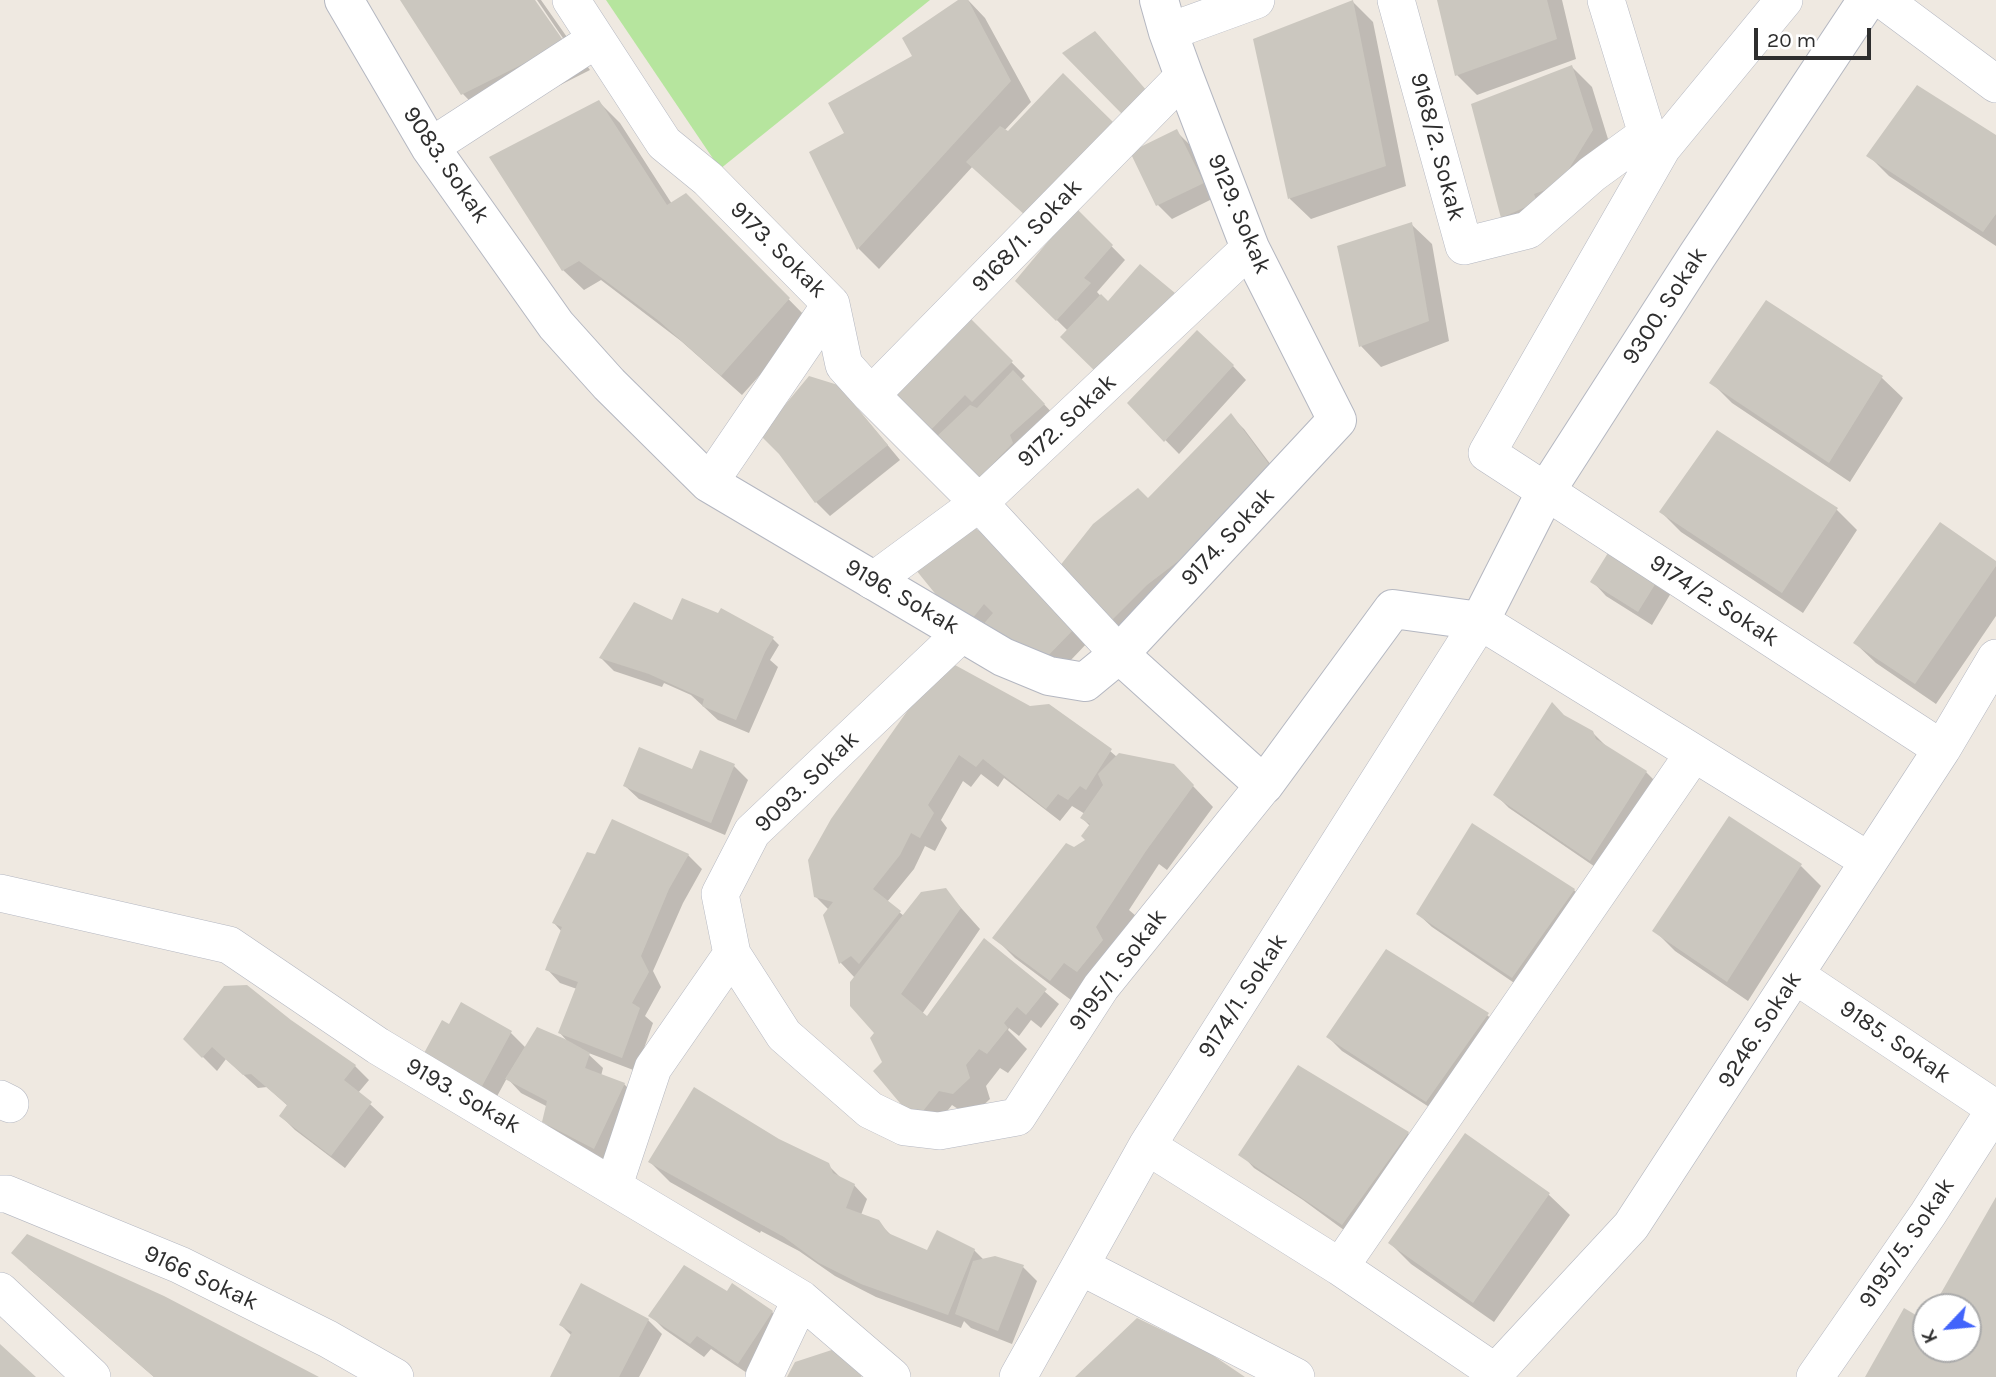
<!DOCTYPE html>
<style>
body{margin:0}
#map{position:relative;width:1996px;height:1377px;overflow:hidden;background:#efe9e1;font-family:Karla,sans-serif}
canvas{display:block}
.north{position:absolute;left:1912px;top:1293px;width:70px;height:70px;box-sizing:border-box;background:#fff;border:2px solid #ababab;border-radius:50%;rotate:244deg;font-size:19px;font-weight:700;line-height:28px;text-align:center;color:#2e2e2e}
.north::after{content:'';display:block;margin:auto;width:24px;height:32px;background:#4264fb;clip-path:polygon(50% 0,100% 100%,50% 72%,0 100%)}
.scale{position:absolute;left:1754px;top:28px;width:117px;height:32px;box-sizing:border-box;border:4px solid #2e2e2e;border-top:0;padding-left:9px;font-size:21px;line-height:24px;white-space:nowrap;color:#2e2e2e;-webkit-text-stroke:5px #fff;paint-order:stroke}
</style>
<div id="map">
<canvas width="1996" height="1377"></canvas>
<div class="north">K</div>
<div class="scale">20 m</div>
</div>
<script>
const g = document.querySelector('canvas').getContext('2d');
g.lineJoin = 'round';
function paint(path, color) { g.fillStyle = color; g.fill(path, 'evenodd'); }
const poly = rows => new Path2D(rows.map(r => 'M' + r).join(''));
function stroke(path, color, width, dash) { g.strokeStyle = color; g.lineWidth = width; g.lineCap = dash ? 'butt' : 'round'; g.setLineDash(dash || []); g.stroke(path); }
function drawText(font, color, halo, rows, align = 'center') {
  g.font = font + ' Karla,sans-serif'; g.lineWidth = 5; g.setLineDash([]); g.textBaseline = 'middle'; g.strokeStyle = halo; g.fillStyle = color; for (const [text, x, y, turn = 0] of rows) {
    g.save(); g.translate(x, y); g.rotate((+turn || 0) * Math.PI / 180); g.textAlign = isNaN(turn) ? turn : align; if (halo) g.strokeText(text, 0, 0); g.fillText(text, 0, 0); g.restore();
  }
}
paint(poly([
 [606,0,930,0,720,169]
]), '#b6e59e');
paint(poly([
 [402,0,533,0,568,52,571,50,537,0,541,0,590,70,489,121,463,94],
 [961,0,968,0,985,18,1031,102,1004,131,1008,134,1063,75,1125,136,973,166,879,269,859,249,811,152,847,134],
 [1439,0,1562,0,1576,59,1477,95,1457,75],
 [1353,2,1373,22,1406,186,1311,219,1290,199,1255,40],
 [1572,67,1592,87,1612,152,1523,237,1502,217],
 [599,102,620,123,672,204,686,195,809,320,742,395,681,341,601,280,584,290,563,270],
 [1176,131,1190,145,1216,197,1172,219,1158,205,1133,153],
 [1996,138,1996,246,1889,176,1869,156],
 [1076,210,1125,260,1097,292,1108,304,1140,266,1174,294,1156,348,1068,331,1017,281],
 [1411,224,1432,244,1449,341,1381,367,1361,346,1339,247],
 [1766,302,1882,378,1903,398,1850,482,1732,403,1712,383],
 [969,319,1025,376,1021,380,1058,419,989,494,889,400],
 [1233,366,1246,380,1179,454,1129,403],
 [851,401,900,460,830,516,816,502,780,453],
 [1231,416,1244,429,1286,485,1122,637,1108,623,1148,500],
 [1717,432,1837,510,1857,530,1803,613,1681,532,1661,512],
 [943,534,1089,641,1052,680,997,640,918,570],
 [1611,551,1671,593,1652,625,1606,596,1593,582],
 [1996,563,1996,616,1936,704,1876,663,1855,643],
 [673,622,773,639,779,645,770,660,778,667,749,733,718,720,691,695,664,683,662,687,614,671,601,658],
 [1566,718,1592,732,1607,747,1646,772,1660,786,1604,873,1509,808,1496,795],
 [899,727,1110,751,1117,757,1173,765,1213,807,1167,870,1159,864,1129,910,1136,916,1071,1000,1015,958,994,937,1074,849,1088,841,1090,826,1082,818,1085,814,1072,806,1060,821,1004,778,998,787,981,774,971,787,963,781,941,820,947,828,935,851,925,846,914,869,887,902,904,916,945,890,980,929,922,1014,928,1018,985,940,1059,1004,1041,1028,1031,1020,1019,1036,1009,1028,1008,1030,1027,1049,1008,1073,1000,1068,986,1086,990,1099,974,1114,961,1111,952,1105,930,1133,884,1062,877,1033,855,978,841,963,825,915,829,910,815,896],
 [701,752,734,766,748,780,725,835,639,799,625,786,693,771],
 [613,821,688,855,702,869,683,903,653,971,661,987,645,1016,653,1023,636,1071,586,1052,603,1068,601,1076,624,1084,638,1098,608,1162,558,1136,544,1122,548,1107,521,1093,507,1078,495,1100,438,1068,450,1027,461,1005,511,1033,526,1048,568,1042,560,1033,577,989,560,983,547,969,562,932,554,923,595,856],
 [1801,866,1821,886,1748,1001,1675,951,1655,931],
 [1574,890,1587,904,1526,991,1432,927,1418,914],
 [1487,1015,1501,1028,1440,1114,1342,1051,1328,1037],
 [290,1022,355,1066,369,1080,358,1093,384,1117,345,1168,295,1130,281,1116,288,1106,267,1087,258,1088,226,1059,217,1071,185,1039],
 [1408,1133,1428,1154,1363,1244,1303,1200,1254,1168,1241,1154],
 [1466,1136,1549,1195,1570,1215,1494,1322,1411,1264,1390,1243],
 [778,1141,828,1165,842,1179,854,1185,867,1199,861,1215,878,1222,893,1237,928,1252,974,1250,984,1260,1023,1267,1037,1281,1012,1344,971,1328,964,1321,961,1328,876,1297,835,1276,799,1251,761,1231,760,1233,670,1182,650,1162],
 [27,1267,314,1377,154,1377],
 [727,1293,772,1312,786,1326,753,1377,711,1349,704,1357,664,1329,651,1316],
 [648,1320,662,1334,639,1377,552,1377,572,1336,561,1325]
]), '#0003');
paint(poly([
 [400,0,535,0,565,43,461,95],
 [958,0,968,0,1011,81,857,250,809,152,844,133,828,103,912,56,902,38],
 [1353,0,1386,166,1288,199,1253,39],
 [1437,0,1547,0,1557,39,1455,76],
 [1095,31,1147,91,1122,114,1062,53],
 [1572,65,1593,130,1559,185,1534,194,1537,202,1501,218,1471,104],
 [1063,73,1113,122,1026,216,966,162,1000,126,1008,131],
 [1917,85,1996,135,1996,214,1983,232,1866,156],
 [599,100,667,205,686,193,790,298,721,376,659,321,579,261,562,271,489,157],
 [1177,129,1204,183,1156,206,1130,152],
 [1076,208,1113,245,1084,278,1091,283,1056,321,1015,281],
 [1412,222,1429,321,1359,347,1337,246],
 [1140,264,1175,293,1142,334,1101,377,1060,337,1101,294,1108,301],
 [1766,300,1883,376,1829,463,1709,383],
 [969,317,1013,361,972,402,965,395,924,437,886,400],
 [1197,330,1234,365,1164,442,1127,403],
 [1013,370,1045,404,1010,435,1013,443,975,482,934,439,970,405,977,408],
 [809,376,838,385,888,445,815,503,779,454,760,435],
 [1231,413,1274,471,1194,549,1147,585,1107,625,1059,567,1093,524,1138,488,1148,498],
 [1717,430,1838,508,1782,593,1659,512],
 [1940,522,1996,561,1996,566,1915,684,1853,643],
 [974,527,1000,547,1077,626,1037,667,981,627,993,613,984,604,968,624,946,607,916,570],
 [1611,548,1659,578,1638,612,1590,582],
 [682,598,718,613,721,608,774,637,765,652,736,720,702,706,704,699,649,674,599,658,634,602,672,620],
 [944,659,1030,706,1049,704,1112,749,1086,790,1080,786,1068,800,1058,794,1046,809,983,759,976,767,959,755,928,805,934,813,920,838,911,833,900,855,873,889,901,911,859,964,851,956,839,964,823,915,833,902,814,897,808,860,831,819],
 [1552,702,1564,715,1593,731,1596,739,1647,771,1590,861,1493,795],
 [639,747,692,769,700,750,735,764,711,823,623,786],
 [1119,753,1174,764,1194,785,1146,851,1096,927,1103,940,1077,972,1064,963,1050,981,992,938,1066,843,1074,847,1085,840,1081,836,1090,824,1080,818,1103,785,1098,774],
 [1729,816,1802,864,1727,982,1652,931],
 [612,819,689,854,669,889,641,956,649,972,632,1003,640,1008,622,1058,558,1033,578,982,545,970,562,927,552,923,587,852,595,854],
 [1472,823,1575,889,1512,978,1416,914],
 [946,888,961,908,901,994,927,1016,984,938,1047,989,1026,1015,1017,1007,1004,1023,1008,1028,987,1054,979,1049,966,1065,970,1078,953,1094,939,1091,915,1121,873,1071,882,1062,870,1038,874,1033,850,1006,850,982,921,892],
 [1386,949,1489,1013,1426,1102,1326,1037],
 [247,985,291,1020,356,1065,344,1080,372,1102,331,1156,279,1116,287,1105,251,1074,243,1075,212,1047,202,1058,183,1039,224,986],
 [461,1002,512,1031,481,1088,423,1055,442,1020,449,1024],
 [537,1027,565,1039,590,1053,585,1068,625,1083,594,1149,542,1122,547,1101,505,1079],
 [1298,1065,1409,1132,1342,1225,1238,1155],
 [694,1087,779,1139,829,1163,833,1173,855,1184,846,1208,879,1220,888,1233,927,1250,937,1230,975,1249,948,1315,861,1284,819,1263,784,1237,648,1162],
 [1465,1133,1550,1193,1473,1303,1388,1243],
 [1996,1197,1996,1377,1865,1377,1904,1308,1926,1321,1926,1349,1968,1349,1968,1307,1933,1307],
 [27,1234,164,1296,319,1377,154,1377,11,1253],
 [995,1256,1024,1265,998,1331,955,1314,973,1261],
 [684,1265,727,1291,732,1283,773,1311,738,1364,697,1336,690,1344,648,1316],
 [581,1283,649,1319,619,1377,550,1377,572,1332,559,1325],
 [1137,1318,1208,1352,1245,1377,1075,1377],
 [0,1344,36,1377,0,1377],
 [847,1345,866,1369,861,1377,787,1377,795,1362]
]), '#cbc7bf');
const minor = poly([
 [571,0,664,143,708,179,831,304,844,365,871,395,979,503,1119,654],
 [1396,0,1464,246,1528,230,1592,174,1647,134],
 [1606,0,1647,134,1662,148],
 [1784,0,1662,148,1487,453,1942,749],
 [1883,0,1996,84],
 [1168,32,1256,0],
 [430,147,595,40],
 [871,395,1184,76],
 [709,483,831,304],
 [873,581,979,503,1250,248],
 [962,633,752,832,720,894,732,954,784,1035,870,1110,905,1127,939,1131,1017,1117,1101,987,1264,785],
 [0,893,229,945,378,1046,801,1299,892,1377],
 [1795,975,1996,1109],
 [0,1099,10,1104],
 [1147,1146,1340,1267,1495,1372],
 [614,1185,653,1068,732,954],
 [0,1194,7,1194,180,1265,328,1339,395,1377],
 [1080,1266,1296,1377],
 [1340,1267,1694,753],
 [0,1291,92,1377],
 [764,1377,801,1299],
 [1018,1377,1147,1146,1480,621,1869,861],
 [1491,1377,1631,1226,1942,749,1996,658],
 [1815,1377,1928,1214,1996,1108]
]);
const tertiary = poly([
 [344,0,430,147,556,325,609,384,709,483,1003,657,1049,676,1085,682,1119,654,1337,420,1250,248,1184,76,1168,32,1159,0],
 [1119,654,1264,785,1393,609,1480,621,1546,491,1697,256,1867,0]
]);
stroke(minor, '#b4b7c1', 38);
stroke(tertiary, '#b4b7c1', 40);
stroke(minor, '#fff', 37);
stroke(tertiary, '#fff', 38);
drawText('24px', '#2e2e2e', '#fff', [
 ["9168/2. Sokak",1437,147,75],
 ["9083. Sokak",446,165,56],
 ["9129. Sokak",1239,214,67],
 ["9168/1. Sokak",1027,236,-46],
 ["9173. Sokak",778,250,45],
 ["9300. Sokak",1665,306,-57],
 ["9172. Sokak",1067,421,-43],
 ["9174. Sokak",1228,537,-47],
 ["9196. Sokak",902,597,30],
 ["9174/2. Sokak",1714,601,33],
 ["9093. Sokak",807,782,-44],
 ["9195/1. Sokak",1118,970,-53],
 ["9174/1. Sokak",1243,996,-57],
 ["9246. Sokak",1760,1030,-57],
 ["9185. Sokak",1895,1042,34],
 ["9193. Sokak",463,1096,30],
 ["9195/5. Sokak",1907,1243,-56],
 ["9166 Sokak",201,1278,25]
]);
</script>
